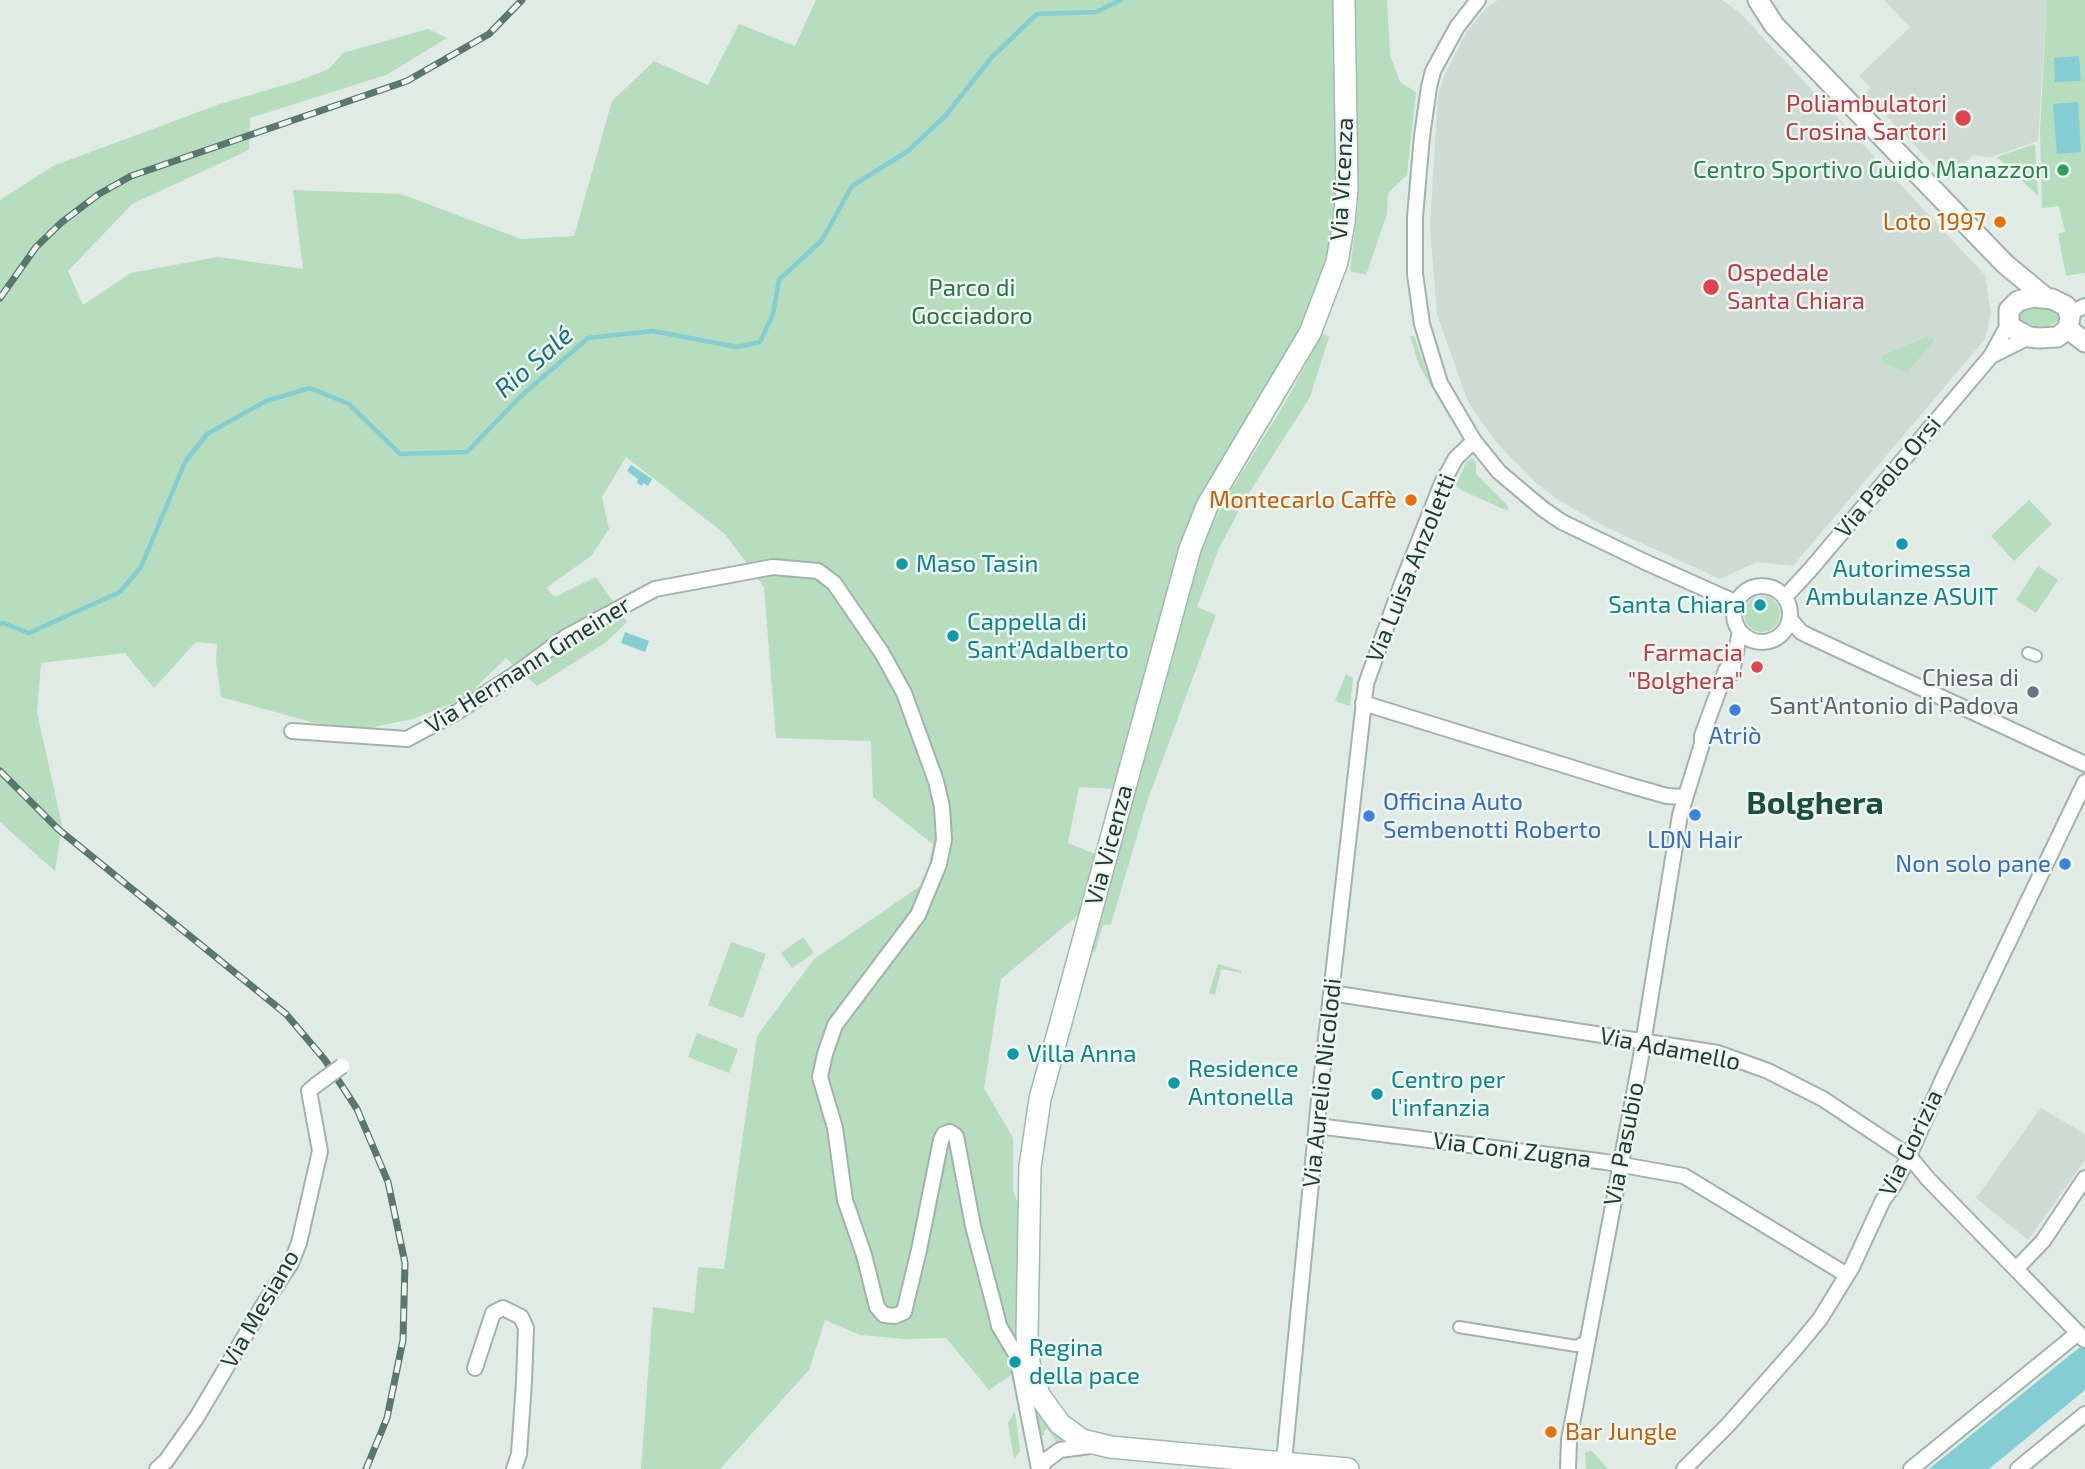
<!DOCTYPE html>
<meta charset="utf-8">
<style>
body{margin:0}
canvas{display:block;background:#dfebe4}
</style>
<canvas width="2085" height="1469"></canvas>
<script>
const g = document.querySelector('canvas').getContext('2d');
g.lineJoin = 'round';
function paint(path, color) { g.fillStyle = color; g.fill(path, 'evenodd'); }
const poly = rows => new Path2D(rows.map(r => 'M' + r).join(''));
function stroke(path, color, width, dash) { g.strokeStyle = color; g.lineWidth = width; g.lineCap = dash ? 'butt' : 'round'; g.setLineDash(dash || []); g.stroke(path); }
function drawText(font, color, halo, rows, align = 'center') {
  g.font = font + ' "Exo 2",sans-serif'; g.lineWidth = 5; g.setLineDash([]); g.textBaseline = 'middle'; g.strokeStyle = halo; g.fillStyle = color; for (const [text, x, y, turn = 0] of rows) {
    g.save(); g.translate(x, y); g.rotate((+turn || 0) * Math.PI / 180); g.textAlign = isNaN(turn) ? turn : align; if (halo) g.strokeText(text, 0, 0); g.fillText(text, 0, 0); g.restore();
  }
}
paint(poly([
 [1498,0,1722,0,1739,12,1985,275,1991,313,1985,339,1793,566,1757,562,1720,579,1604,526,1557,499,1535,482,1497,443,1468,402,1437,314,1430,227,1438,96,1444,76,1467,31,1487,7],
 [1884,0,2047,0,2038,141,1991,157,1973,155,1948,180,1865,94,1871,88,1859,76,1910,27],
 [2041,1108,2085,1134,2085,1160,2028,1240,1976,1198]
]), '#cddbd3');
paint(poly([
 [816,0,1336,0,1340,169,1331,258,1302,329,1198,503,1115,789,1079,787,1068,843,1097,855,1083,911,1001,979,984,1088,1013,1138,1013,1190,1022,1216,1026,1365,989,1390,946,1338,905,1339,860,1335,825,1320,809,1370,720,1469,641,1469,653,1307,694,1313,698,1267,724,1269,757,1036,814,959,926,882,933,844,873,797,871,741,776,738,764,587,725,534,626,457,602,497,609,529,591,556,546,588,555,597,596,577,627,622,605,643,537,686,506,658,465,698,413,719,363,729,315,723,221,697,216,661,217,644,196,642,154,688,125,653,41,663,37,712,62,825,55,871,0,822,0,200,53,166,220,104,298,81,329,69,343,53,428,29,447,38,386,75,250,118,249,150,132,204,68,271,83,305,131,273,218,257,303,269,293,190,401,194,521,239,574,236,612,101,654,61,708,85,739,24,795,46],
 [1356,0,1387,0,1390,55,1400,82,1416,92,1407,175,1388,193,1387,214,1366,275,1350,271,1358,205],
 [2047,0,2085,0,2085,273,2066,276,2058,234,2065,232,2059,206,2042,208,2040,131],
 [2035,144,2038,196,1997,157],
 [2037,308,2054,311,2059,314,2059,321,2049,326,2035,326,2018,320,2019,312],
 [1323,333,1329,337,1310,397,1244,501,1219,548,1197,607,1216,615,1148,799,1111,924,1103,925,1095,952,1091,951,1197,563,1209,530,1228,495,1285,403],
 [1410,336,1414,336,1427,372,1452,418,1450,419,1419,365],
 [1927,337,1931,337,1934,340,1907,373,1882,362,1883,355],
 [1472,458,1476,462,1476,474,1508,506,1508,511,1461,490,1456,485,1466,462],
 [2029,500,2052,524,2014,561,1991,536],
 [2038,566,2058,580,2036,613,2016,600],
 '1744 614a18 18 0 1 1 36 0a18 18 0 1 1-36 0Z',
 [1346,674,1353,678,1350,706,1335,701],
 [803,937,814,953,792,968,781,953],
 [731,942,766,954,743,1018,708,1005],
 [1218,964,1241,971,1241,973,1221,969,1215,995,1209,993],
 [697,1033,738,1049,729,1073,688,1057],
 [1032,1402,1063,1435,1061,1440,1057,1443,1048,1429,1045,1430,1044,1435,1037,1436],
 [1015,1411,1020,1451,1014,1459,1008,1423],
 [1590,1451,1593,1452,1608,1469,1586,1469,1585,1453]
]), '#b6ddbd');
paint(poly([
 [2079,56,2081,81,2055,82,2054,58],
 [2078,102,2081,152,2057,154,2053,104],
 [631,465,652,479,648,486,643,483,642,486,637,483,638,479,627,471],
 [625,632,649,641,645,652,621,643],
 [2085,1343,2085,1390,1989,1469,1929,1469]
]), '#83cdd3');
stroke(poly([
 [0,624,3,623,29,633,120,592,141,567,185,462,207,434,266,401,310,388,349,404,400,454,467,452,520,397,588,338,653,331,737,347,760,342,773,314,779,280,822,240,852,186,908,151,946,115,992,57,1037,14,1096,12,1121,0]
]), '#83cdd3', 4.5);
const pedestrian = poly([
 [2028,653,2036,656],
 [1459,1327,1576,1346,1582,1343,1586,1343]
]);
const minor = poly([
 [1478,0,1457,27,1433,71,1429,87,1422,136,1415,217,1415,274,1422,324,1440,383,1474,441,1499,472,1543,509,1562,522,1643,561,1737,603],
 [2070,313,2085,306],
 [1991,356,2029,337],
 '1734 614a28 28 0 1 1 56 0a28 28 0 1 1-56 0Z',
 [1785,597,1810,570,1991,356,2009,323],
 [1790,619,1801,632,1809,636,2085,764],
 [1732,673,1740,631],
 [1363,703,1628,785,1667,796,1684,797],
 [292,731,407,739,457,712,514,675,566,637,655,589,773,567,818,571,834,583,882,653,904,693,936,781,942,807,944,840,939,864,918,915,835,1025,825,1054,820,1077,835,1128,845,1200,864,1255,877,1307,884,1315,895,1316,904,1312,919,1250,941,1140,944,1134,950,1132,956,1136,973,1226,996,1313,999,1326,1017,1356,1039,1469],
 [1331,993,1718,1053,1768,1071,1823,1099,1909,1156,1928,1179,2085,1340],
 [1317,1126,1606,1162,1684,1176,1847,1275],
 [2016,1269,2043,1241,2085,1178],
 [475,1368,493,1313,503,1308,521,1317,526,1328,524,1382,519,1454,514,1469],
 [157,1469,166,1461,197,1417,262,1307,291,1263,299,1243,320,1151,309,1091,316,1085],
 [1041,1469,1045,1461,1060,1450,1090,1446],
 [1281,1469,1285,1451,1319,1100,1366,684,1401,586,1442,483,1456,458,1474,441],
 [1568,1469,1569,1440,1640,1062,1680,815,1702,744,1702,736,1726,670,1732,663],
 [1684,1469,1728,1425,1796,1348,1820,1319,1852,1267,1883,1200,1894,1185,1909,1156,1942,1081,2085,782],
 [1911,1469,2078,1333],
 [2018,1469,2085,1414]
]);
const tertiary = poly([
 [1758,0,1774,25,2005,264,2045,297],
 [2033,297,2052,299,2066,306,2070,316,2068,329,2057,337,2039,338,2029,337,2012,328,2009,323,2009,310,2018,301,2033,297],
 [2068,329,2085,342]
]);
const secondary = poly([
 [1344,0,1347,188,1344,222,1337,262,1310,333,1207,506,1190,549,1040,1099,1030,1167,1027,1335,1029,1363,1039,1395,1060,1424,1082,1440,1110,1447,1348,1469]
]);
stroke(pedestrian, '#a2b3ab', 14);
stroke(minor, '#a2b3ab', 18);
stroke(tertiary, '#a2b3ab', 23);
stroke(secondary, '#9fbaae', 24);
stroke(pedestrian, '#fff', 10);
stroke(minor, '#fff', 14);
stroke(tertiary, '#fff', 19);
stroke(secondary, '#fff', 21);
const rail = poly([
 [0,298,36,247,62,222,99,194,131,176,407,81,489,34,522,0],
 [0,771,58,829,286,1014,325,1060,357,1109,388,1182,405,1263,403,1340,387,1418,366,1469]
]);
stroke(rail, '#59776d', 7);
stroke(rail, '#eff7f2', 4.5, [13]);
const minorBridge = poly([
 [316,1085,342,1066]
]);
stroke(minorBridge, '#a2b3ab', 18, []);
stroke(minorBridge, '#fff', 14);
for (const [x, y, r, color] of [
 [1963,118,9,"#e0444e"],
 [2063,170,7,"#2e9e5b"],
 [2000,222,7,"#e8710a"],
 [1711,287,9,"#e0444e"],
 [1411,500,7,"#e8710a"],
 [1902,544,7,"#0f9aa8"],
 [902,564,7,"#0f9aa8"],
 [1760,605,7,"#0f9aa8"],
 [953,636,7,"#0f9aa8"],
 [1757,667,7,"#e0444e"],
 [2033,692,7,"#6b7280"],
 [1735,710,7,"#3f7fe0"],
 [1695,815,7,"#3f7fe0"],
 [1369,816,7,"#3f7fe0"],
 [2065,864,7,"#3f7fe0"],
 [1013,1054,7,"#0f9aa8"],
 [1174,1083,7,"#0f9aa8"],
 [1377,1094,7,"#0f9aa8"],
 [1015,1362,7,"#0f9aa8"],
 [1551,1432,7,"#e8710a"]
]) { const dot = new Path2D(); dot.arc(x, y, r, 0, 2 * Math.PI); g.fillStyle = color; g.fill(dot); stroke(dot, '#eff7f2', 2.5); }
drawText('24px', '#be3a42', '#eff7f2', [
 ["Poliambulatori",1947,104],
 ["Crosina Sartori",1947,132],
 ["Ospedale",1727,273,"left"],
 ["Santa Chiara",1727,301,"left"],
 ["Farmacia",1743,653],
 ["\"Bolghera\"",1743,681]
], 'right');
drawText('24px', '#27864d', '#eff7f2', [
 ["Centro Sportivo Guido Manazzon",2049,170]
], 'right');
drawText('24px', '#1f3b31', '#eff7f2', [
 ["Via Vicenza",1342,179,-87],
 ["Via Paolo Orsi",1888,477,-50],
 ["Via Luisa Anzoletti",1411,568,-68],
 ["Via Hermann Gmeiner",528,665,-32],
 ["Via Vicenza",1109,845,-75],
 ["Via Adamello",1670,1049,11],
 ["Via Aurelio Nicolodi",1322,1083,-84],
 ["Via Gorizia",1911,1143,-64],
 ["Via Pasubio",1624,1144,-79],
 ["Via Coni Zugna",1512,1150,7],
 ["Via Mesiano",260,1309,-60]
]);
drawText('24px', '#c56008', '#eff7f2', [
 ["Loto 1997",1986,222],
 ["Montecarlo Caffè",1397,500],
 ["Bar Jungle",1565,1432,"left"]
], 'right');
drawText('24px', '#28733f', '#eff7f2', [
 ["Parco di",972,288],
 ["Gocciadoro",972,316]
]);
drawText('24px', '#0d838f', '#eff7f2', [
 ["Maso Tasin",916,564],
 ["Autorimessa",1902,569,"center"],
 ["Ambulanze ASUIT",1902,597,"center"],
 ["Santa Chiara",1746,605,"right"],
 ["Cappella di",967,622],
 ["Sant'Adalberto",967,650],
 ["Villa Anna",1027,1054],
 ["Residence",1188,1069],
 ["Antonella",1188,1097],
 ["Centro per",1391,1080],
 ["l'infanzia",1391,1108],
 ["Regina",1029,1348],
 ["della pace",1029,1376]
], 'left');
drawText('24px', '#5b616d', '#eff7f2', [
 ["Chiesa di",2019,678],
 ["Sant'Antonio di Padova",2019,706]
], 'right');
drawText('24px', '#366cbe', '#eff7f2', [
 ["Atriò",1735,736],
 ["Officina Auto",1383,802,"left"],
 ["Sembenotti Roberto",1383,830,"left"],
 ["LDN Hair",1695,840],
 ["Non solo pane",2051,864,"right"]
]);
drawText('italic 26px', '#177179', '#eff7f2', [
 ["Rio Salé",534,362,-41]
]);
drawText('bold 32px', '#1b4e3d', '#eff7f2', [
 ["Bolghera",1815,803]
]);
</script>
